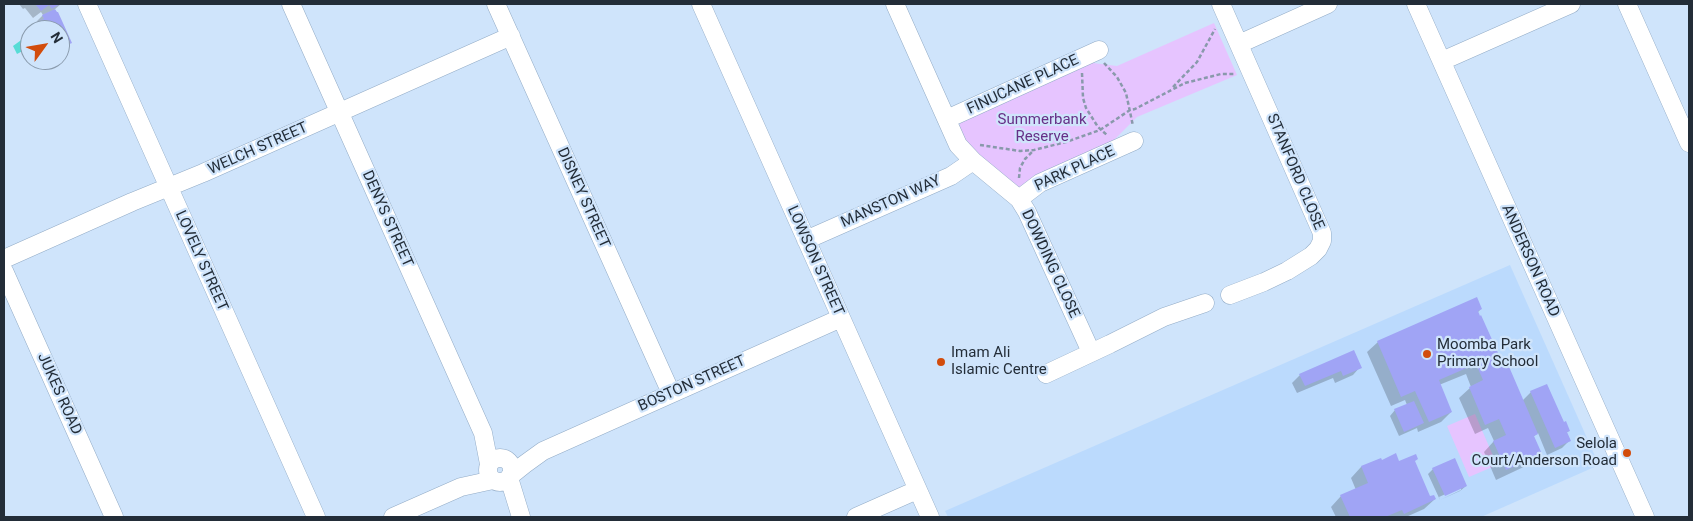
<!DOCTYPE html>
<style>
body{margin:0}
#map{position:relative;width:1693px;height:521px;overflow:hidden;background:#cfe4fb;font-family:Roboto,sans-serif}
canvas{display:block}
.frame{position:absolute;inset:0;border:5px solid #232d38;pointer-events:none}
.north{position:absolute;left:20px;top:20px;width:50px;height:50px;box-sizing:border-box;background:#cfe4fb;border:1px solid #8a9bad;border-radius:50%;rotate:58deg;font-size:14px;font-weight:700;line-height:20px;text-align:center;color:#232d38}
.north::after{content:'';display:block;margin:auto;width:18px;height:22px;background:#d24c0c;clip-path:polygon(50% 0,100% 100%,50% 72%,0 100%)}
</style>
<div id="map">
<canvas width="1693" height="521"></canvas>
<div class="frame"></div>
<div class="north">N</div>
</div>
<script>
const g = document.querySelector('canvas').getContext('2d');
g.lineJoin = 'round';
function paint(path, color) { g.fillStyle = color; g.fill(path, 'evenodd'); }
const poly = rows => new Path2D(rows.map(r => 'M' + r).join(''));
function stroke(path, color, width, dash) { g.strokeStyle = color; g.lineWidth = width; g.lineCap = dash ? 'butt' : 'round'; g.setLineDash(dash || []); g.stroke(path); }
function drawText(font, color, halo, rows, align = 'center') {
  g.font = font + ' Roboto,sans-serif'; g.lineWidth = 4.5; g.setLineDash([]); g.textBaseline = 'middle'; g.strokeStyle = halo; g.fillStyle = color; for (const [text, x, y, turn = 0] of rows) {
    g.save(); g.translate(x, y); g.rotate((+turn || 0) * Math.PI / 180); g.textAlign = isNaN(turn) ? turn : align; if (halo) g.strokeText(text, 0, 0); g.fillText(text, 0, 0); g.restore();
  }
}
paint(poly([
 [1510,265,1599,465,1481,517,948,517,945,511]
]), '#bbdafd');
paint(poly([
 [1214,23,1237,75,1137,117,1108,146,1026,187,1018,188,973,154,959,129,960,121,1085,62,1117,66],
 [1475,414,1497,465,1469,477,1447,426]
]), '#e6c4ff');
paint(poly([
 [30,36,30,47,17,54,13,46,24,38]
]), '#57dcd6');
paint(poly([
 [19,4,61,4,54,10,70,43,60,50,60,30,38,30,36,26,39,24,37,21,43,15,41,12,33,18,25,8,23,9],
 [1481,309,1477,313,1502,366,1522,401,1531,392,1563,424,1569,431,1566,433,1570,440,1562,448,1547,455,1538,433,1533,437,1541,454,1530,464,1496,480,1484,452,1494,441,1488,428,1475,434,1459,398,1471,387,1466,374,1439,385,1451,412,1441,422,1418,432,1417,428,1399,436,1390,416,1395,410,1407,405,1405,400,1391,406,1367,352,1378,342],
 [1360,367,1353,375,1335,383,1333,378,1297,393,1292,383,1300,375],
 [1380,459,1381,461,1399,463,1414,462,1430,498,1435,499,1424,509,1406,517,1336,517,1331,507,1341,496,1356,490,1351,478,1361,467],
 [1433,469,1466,486,1460,491,1440,500,1428,474],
 [1461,487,1461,490,1440,500,1439,497]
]), '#0003');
paint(poly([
 [35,4,60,4,52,9,49,5,41,11],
 [55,9,57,12,58,12,72,43,60,48,60,30,45,30,41,20,44,19,42,15],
 [1477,297,1482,309,1478,311,1480,316,1481,315,1503,364,1507,362,1538,434,1534,436,1542,454,1506,470,1493,441,1506,435,1499,419,1485,425,1469,387,1483,380,1476,364,1439,380,1452,412,1429,422,1415,391,1401,397,1377,341],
 [1354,350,1362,368,1343,376,1341,371,1305,386,1299,374],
 [1547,384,1564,422,1566,421,1570,431,1567,432,1571,441,1555,448,1530,391],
 [1414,401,1424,423,1404,432,1394,409],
 [1396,453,1399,461,1416,454,1418,459,1415,461,1430,496,1434,495,1436,499,1404,514,1402,510,1385,517,1350,517,1340,495,1368,483,1361,466,1381,458,1382,460],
 [1455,458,1467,486,1445,496,1432,468]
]), '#a0a4f5');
const minor = poly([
 [87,4,316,517],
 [291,4,483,433,489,464],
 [496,4,671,393],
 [701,4,930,517],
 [895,4,958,145,973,161,1019,199,1027,212,1091,352],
 [1221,4,1322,233,1322,241,1318,249,1311,256,1287,271,1264,282,1230,295],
 [1416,4,1645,517],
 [1627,4,1689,143],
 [1239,44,1328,4],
 [1442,61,1571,4],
 [947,119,1099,50],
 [1019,199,1040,183,1134,141],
 [806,240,951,176,973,161],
 [4,259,132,202,203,173,511,36],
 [4,271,114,517],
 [1046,374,1110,344,1164,317,1205,303],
 '488 470a12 12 0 1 1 24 0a12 12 0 1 1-24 0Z',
 [510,476,525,464,543,451,841,318],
 [509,478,521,517],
 [393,517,461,487,493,480],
 [856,517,917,490]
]);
stroke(minor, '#92abc6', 19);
stroke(poly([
 [1104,63,1117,77,1126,93,1133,126],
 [1082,73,1083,98,1086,108,1098,127,1108,136],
 [1173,87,1197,62,1215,29],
 [980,145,1020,151,1034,150,1066,142,1100,130,1130,110,1135,109,1185,83,1221,74,1234,74],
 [1019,178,1020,168,1025,159,1033,151]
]), '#8999ab', 2.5, [4, 2.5]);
stroke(minor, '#fff', 18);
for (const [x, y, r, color] of [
 [1427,354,5,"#d24c0c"],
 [941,362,5,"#d24c0c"],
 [1627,453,5,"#d24c0c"]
]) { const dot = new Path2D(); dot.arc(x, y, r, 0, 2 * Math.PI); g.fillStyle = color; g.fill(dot); stroke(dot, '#cfe4fb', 2); }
drawText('15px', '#232d38', '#cfe4fb', [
 ["FINUCANE PLACE",1023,85,-25],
 ["WELCH STREET",258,149,-24],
 ["PARK PLACE",1075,169,-25],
 ["STANFORD CLOSE",1295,172,67],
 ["DISNEY STREET",583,198,66],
 ["MANSTON WAY",891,202,-24],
 ["DENYS STREET",387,219,66],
 ["LOVELY STREET",201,261,66],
 ["LOWSON STREET",815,261,66],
 ["ANDERSON ROAD",1530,261,66],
 ["DOWDING CLOSE",1050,264,65],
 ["BOSTON STREET",692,384,-24],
 ["JUKES ROAD",59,394,66]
]);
drawText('15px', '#662f87', '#cfe4fb', [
 ["Summerbank",1042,120],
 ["Reserve",1042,137]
]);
drawText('15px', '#232d38', '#cfe4fb', [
 ["Moomba Park",1437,345],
 ["Primary School",1437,362],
 ["Imam Ali",951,353],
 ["Islamic Centre",951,370],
 ["Selola",1617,444,"right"],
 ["Court/Anderson Road",1617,461,"right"]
], 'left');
</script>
